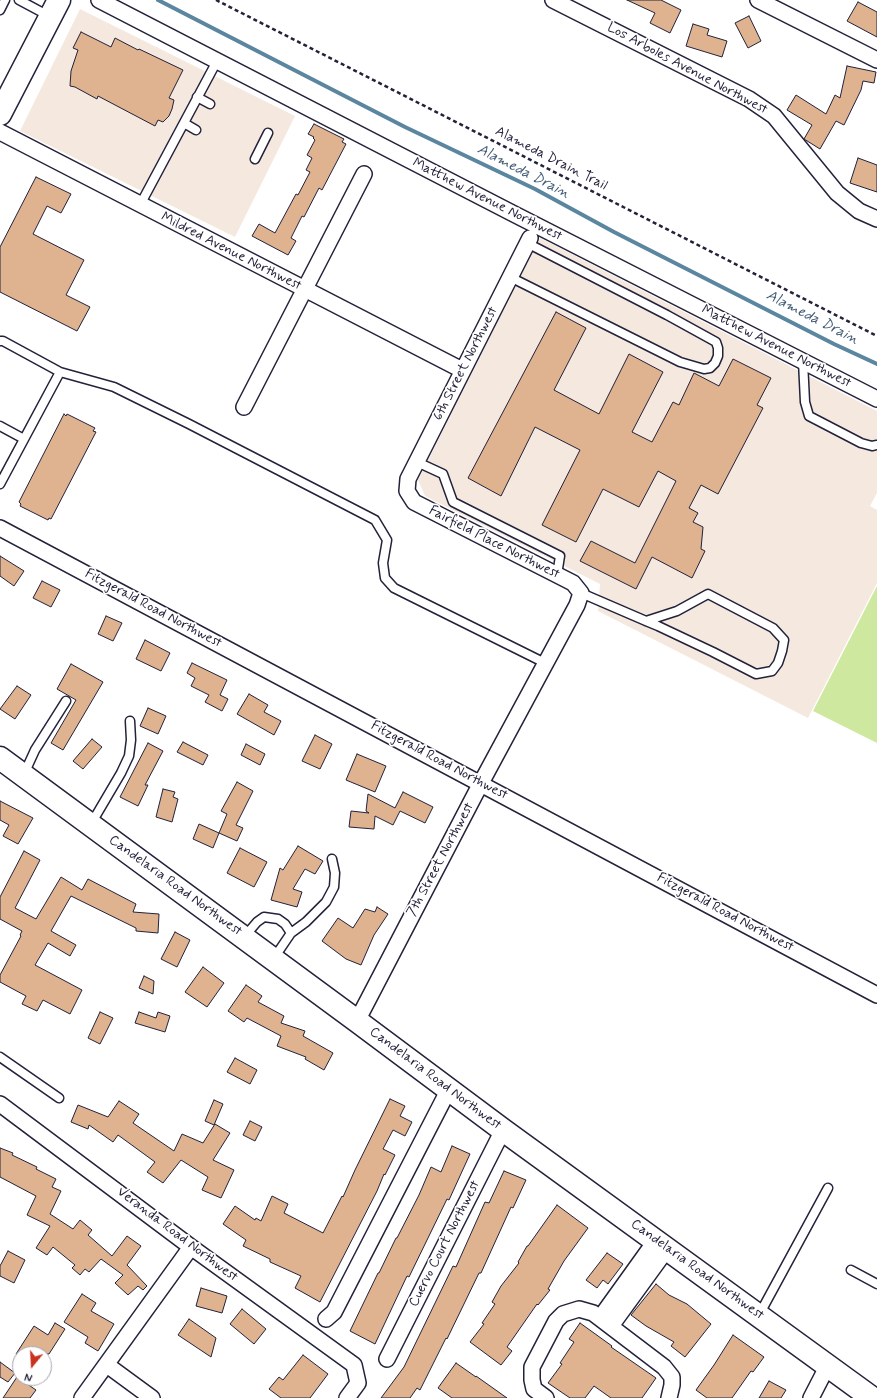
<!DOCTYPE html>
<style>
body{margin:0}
#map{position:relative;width:877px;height:1398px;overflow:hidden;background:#fff;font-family:Mynerve,sans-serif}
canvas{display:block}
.north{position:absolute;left:12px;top:1346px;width:40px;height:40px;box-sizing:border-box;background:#fff;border:1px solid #a7a7b1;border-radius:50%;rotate:198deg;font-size:11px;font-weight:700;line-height:16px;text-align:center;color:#22223b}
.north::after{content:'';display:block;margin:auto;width:14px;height:18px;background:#c8321e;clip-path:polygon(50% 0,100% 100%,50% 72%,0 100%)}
</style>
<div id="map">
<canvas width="877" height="1398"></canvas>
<div class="north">N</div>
</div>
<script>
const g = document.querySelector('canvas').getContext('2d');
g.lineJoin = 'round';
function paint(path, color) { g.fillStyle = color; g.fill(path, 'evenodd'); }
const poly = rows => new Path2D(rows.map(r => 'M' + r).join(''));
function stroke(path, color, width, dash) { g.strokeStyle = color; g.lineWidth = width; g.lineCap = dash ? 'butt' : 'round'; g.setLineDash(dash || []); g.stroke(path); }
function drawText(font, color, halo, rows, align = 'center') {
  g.font = font + ' Mynerve,sans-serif'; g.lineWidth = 3.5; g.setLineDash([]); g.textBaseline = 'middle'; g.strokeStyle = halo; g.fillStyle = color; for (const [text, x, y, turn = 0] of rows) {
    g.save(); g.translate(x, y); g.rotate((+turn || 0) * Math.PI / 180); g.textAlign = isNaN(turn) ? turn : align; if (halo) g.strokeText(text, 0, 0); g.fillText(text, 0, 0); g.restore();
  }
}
paint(poly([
 [80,9,295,116,235,237,20,131],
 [540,238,877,411,877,493,870,506,877,510,877,583,808,718,598,611,600,584,425,496,418,480]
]), '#f5e8de');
paint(poly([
 [877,586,877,743,813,711]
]), '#cee99f');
stroke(poly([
 [158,0,405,127,535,189,614,232,834,344,877,364]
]), '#5b869f', 4);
const building = poly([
 [627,0,661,0,681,10,670,33,650,23,655,13,627,0],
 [858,2,877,12,877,37,847,21,858,2],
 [749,16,761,41,748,48,735,23,749,16],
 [693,24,709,29,707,35,727,41,722,57,686,46,693,24],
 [81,32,111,47,115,38,138,50,139,49,183,70,169,98,174,100,172,109,169,116,163,122,158,120,155,126,98,96,97,99,75,87,70,86,71,71,78,50,73,48,81,32],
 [847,66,876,72,874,83,863,81,861,90,844,125,836,121,820,149,804,139,812,125,787,110,796,95,826,114,835,95,840,98,847,66],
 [314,124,344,139,342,142,346,144,322,190,319,188,304,217,302,216,291,238,296,241,288,255,252,236,259,224,275,233,296,194,298,195,310,172,306,170,312,158,307,155,315,140,313,138,314,137,308,134,314,124],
 [858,158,877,165,877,192,850,183,858,158],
 [36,177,71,194,61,213,47,206,33,234,84,260,66,295,90,307,77,331,0,292,0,247,36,177],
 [556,312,586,328,554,390,599,414,629,354,663,372,632,432,652,442,673,402,679,405,694,373,719,386,733,359,771,378,757,405,763,408,718,494,701,485,689,508,698,513,693,522,703,527,701,549,705,551,692,578,652,557,636,589,580,561,591,541,635,563,676,481,658,471,639,507,603,489,576,542,542,525,580,450,535,427,501,496,468,478,556,312],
 [64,414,66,416,67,414,95,428,93,431,96,432,51,519,49,518,48,520,20,506,21,504,19,502,64,414],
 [0,556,24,571,14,586,0,576,0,556],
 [42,581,60,590,51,607,33,598,42,581],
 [106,616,122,623,113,641,98,634,106,616],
 [145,640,170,653,161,671,136,659,145,640],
 [192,663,227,680,220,695,228,699,222,711,205,702,209,695,191,686,195,678,187,673,192,663],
 [71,664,103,682,63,750,51,743,76,700,57,689,71,664],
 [17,686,31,695,15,719,0,709,17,686],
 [249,694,268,705,264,712,281,721,274,735,237,714,249,694],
 [148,708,166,716,158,734,140,726,148,708],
 [315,735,332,744,320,769,302,761,315,735],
 [92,739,102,747,83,769,73,761,92,739],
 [183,742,208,755,203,765,177,752,183,742],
 [148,743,163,751,145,785,148,785,138,806,120,797,148,743],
 [246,744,265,754,260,765,241,755,246,744],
 [357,754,386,766,375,792,346,780,357,754],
 [237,782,253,791,236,825,243,828,237,841,219,833,213,848,193,839,199,824,219,833,227,814,221,811,237,782],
 [163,789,175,792,173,797,178,799,172,822,156,817,163,789],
 [403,792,433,807,425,823,400,811,393,825,375,816,374,829,349,827,351,811,369,813,366,811,368,794,395,808,403,792],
 [0,801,33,818,18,844,3,836,9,825,0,820,0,801],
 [298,846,323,861,315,874,305,869,293,889,302,892,297,907,271,900,280,868,283,870,298,846],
 [240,848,267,862,254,887,227,873,240,848],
 [24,851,40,860,15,908,36,919,61,877,82,890,88,879,136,904,133,912,159,914,158,933,136,931,136,928,71,896,51,931,76,945,70,956,48,943,35,965,82,990,70,1014,43,1000,37,1011,22,1004,26,996,0,982,0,975,21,936,20,935,22,931,0,919,0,897,24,851],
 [377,907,388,914,374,935,361,965,346,959,322,941,338,918,353,928,365,909,375,912,377,907],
 [175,932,190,940,177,967,161,959,175,932],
 [203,967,224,983,207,1007,185,992,203,967],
 [144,976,154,981,153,994,139,988,144,976],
 [246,985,262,996,258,1002,284,1016,281,1023,305,1031,303,1036,333,1053,324,1070,305,1059,306,1057,277,1046,281,1036,247,1018,244,1022,228,1011,246,985],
 [100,1012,113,1018,100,1044,88,1038,100,1012],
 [139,1012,156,1018,158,1012,170,1016,165,1032,135,1023,139,1012],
 [235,1058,257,1070,250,1084,227,1072,235,1058],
 [390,1099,405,1106,400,1116,412,1122,405,1136,393,1130,383,1149,395,1155,385,1175,384,1174,377,1191,320,1302,295,1288,301,1276,270,1262,270,1259,243,1246,246,1240,223,1224,235,1206,255,1220,256,1218,261,1221,272,1196,288,1204,284,1213,323,1233,342,1196,343,1197,355,1170,390,1099],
 [214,1100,223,1104,214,1125,205,1121,214,1100],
 [119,1101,139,1114,133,1123,174,1151,182,1134,203,1143,215,1124,230,1133,213,1160,234,1170,221,1198,202,1190,208,1177,181,1160,163,1183,147,1172,155,1162,118,1135,113,1142,89,1125,88,1129,71,1122,78,1105,108,1117,119,1101],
 [250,1121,262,1127,255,1141,243,1135,250,1121],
 [452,1146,470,1154,449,1200,447,1199,409,1277,407,1276,375,1344,350,1331,378,1273,379,1273,396,1238,397,1238,419,1195,431,1167,441,1172,452,1146],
 [0,1148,13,1153,12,1155,37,1167,36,1169,56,1179,52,1187,61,1191,50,1214,73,1229,80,1220,92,1230,88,1235,112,1256,127,1236,141,1246,127,1265,147,1286,143,1290,138,1286,128,1295,115,1283,123,1275,101,1259,89,1272,85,1269,80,1275,72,1268,75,1265,53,1247,47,1255,36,1248,50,1226,27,1215,36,1196,0,1177,0,1148],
 [504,1171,526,1180,513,1208,511,1207,481,1273,479,1273,447,1339,446,1338,420,1390,417,1388,410,1398,381,1398,404,1367,453,1266,456,1267,485,1202,489,1203,504,1171],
 [557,1205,588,1228,564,1261,548,1289,550,1290,538,1305,537,1304,507,1347,512,1351,501,1365,470,1342,484,1324,482,1323,495,1304,492,1302,501,1286,519,1263,518,1262,527,1246,528,1246,557,1205],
 [8,1251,25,1260,14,1283,0,1276,0,1266,8,1251],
 [607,1253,623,1264,608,1284,603,1280,597,1288,586,1280,607,1253],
 [656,1284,669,1295,687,1304,711,1324,685,1357,671,1346,674,1342,646,1326,631,1315,656,1284],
 [201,1288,227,1296,222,1313,196,1306,201,1288],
 [82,1294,96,1303,91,1311,114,1324,98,1351,85,1343,88,1337,64,1322,82,1294],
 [242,1309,266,1329,254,1344,230,1324,242,1309],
 [189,1319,216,1338,211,1357,178,1335,189,1319],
 [55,1323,65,1329,49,1354,16,1354,34,1326,48,1335,55,1323],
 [580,1323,612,1346,611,1347,656,1378,642,1398,611,1398,594,1386,585,1398,570,1398,548,1383,562,1364,560,1363,574,1342,569,1339,580,1323],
 [733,1335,764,1357,753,1372,751,1371,732,1398,707,1398,696,1390,714,1365,733,1335],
 [303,1355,328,1374,310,1398,281,1398,269,1389,279,1377,283,1380,303,1355],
 [0,1362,15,1373,8,1382,0,1377,0,1362],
 [456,1363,476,1377,476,1376,507,1398,452,1398,438,1388,456,1363],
 [17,1377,36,1390,30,1398,3,1398,17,1377],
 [769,1381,786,1390,781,1398,759,1398,769,1381]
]);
paint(building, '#dfb290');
stroke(building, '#22223b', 1);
const service = poly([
 [19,0,49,16],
 [0,10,5,0],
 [197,97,210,104],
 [184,123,196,130],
 [255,159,268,133],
 [140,205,217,61],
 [510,277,680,362,704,369,710,368,715,363,718,356,718,348,716,342,667,315,527,243],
 [0,341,3,341,60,372,0,484],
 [803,361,805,402,809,416,861,443,872,446,877,445],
 [60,372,114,387,189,424,375,520,387,540,383,563,385,578,394,588,545,663],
 [0,426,24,439],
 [417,462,443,474,453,502,560,556,557,575],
 [581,593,646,621,658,626,713,652,756,674,772,671,778,663,782,651,784,640,773,628,708,594,677,611,646,621],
 [24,774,35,750,66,701],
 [91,824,121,773,129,756,131,740,130,721],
 [245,936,257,922,264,917,278,919,285,924,291,933],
 [274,958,291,933,306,922,326,902,334,887,335,873,332,859],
 [0,1057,59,1098],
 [851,1270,877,1284],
 [759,1315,828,1188]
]);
const minor = poly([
 [99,0,512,213,877,399],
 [553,0,749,99,774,116,837,193,859,211,877,219],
 [758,0,877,60],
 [0,132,462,370],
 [244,407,364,174],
 [0,528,877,995],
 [357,1021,481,783,577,605,581,593,573,583,414,502,407,491,408,479,530,238],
 [0,1104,191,1247,354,1365,358,1383,347,1398],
 [600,1318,656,1240],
 [326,1319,334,1312,449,1089],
 [611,1326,667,1249],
 [387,1359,503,1130],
 [107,1365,152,1398],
 [82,1398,191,1247],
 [546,1398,534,1389,532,1380,532,1367,556,1321,563,1314,579,1309,593,1313,664,1367,672,1377,672,1385,669,1398],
 [811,1398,828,1365]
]);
const secondary = poly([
 [0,114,59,0],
 [0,758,357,1021,503,1130,872,1398]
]);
stroke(service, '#22223b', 11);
stroke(minor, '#22223b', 18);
stroke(secondary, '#22223b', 25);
stroke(poly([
 [216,0,877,336]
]), '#22223b', 2.5, [4, 3]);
stroke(service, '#fff', 8);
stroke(minor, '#fff', 15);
stroke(secondary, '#fff', 22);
drawText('14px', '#22223b', '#fff', [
 ["Los Arboles Avenue Northwest",687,69,28],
 ["Alameda Drain Trail",551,159,27],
 ["Matthew Avenue Northwest",487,200,27],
 ["Mildred Avenue Northwest",231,252,27],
 ["Matthew Avenue Northwest",776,347,27],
 ["6th Street Northwest",466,364,-63],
 ["Fairfield Place Northwest",494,543,27],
 ["Fitzgerald Road Northwest",153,609,28],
 ["Fitzgerald Road Northwest",439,761,28],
 ["7th Street Northwest",441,860,-62],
 ["Candelaria Road Northwest",175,886,36],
 ["Fitzgerald Road Northwest",725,913,28],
 ["Candelaria Road Northwest",435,1079,37],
 ["Veranda Road Northwest",177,1235,37],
 ["Cuervo Court Northwest",445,1244,-63],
 ["Candelaria Road Northwest",697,1270,36]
]);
drawText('italic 15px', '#435c75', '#fff', [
 ["Alameda Drain",523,172,27],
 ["Alameda Drain",812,318,27]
]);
</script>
